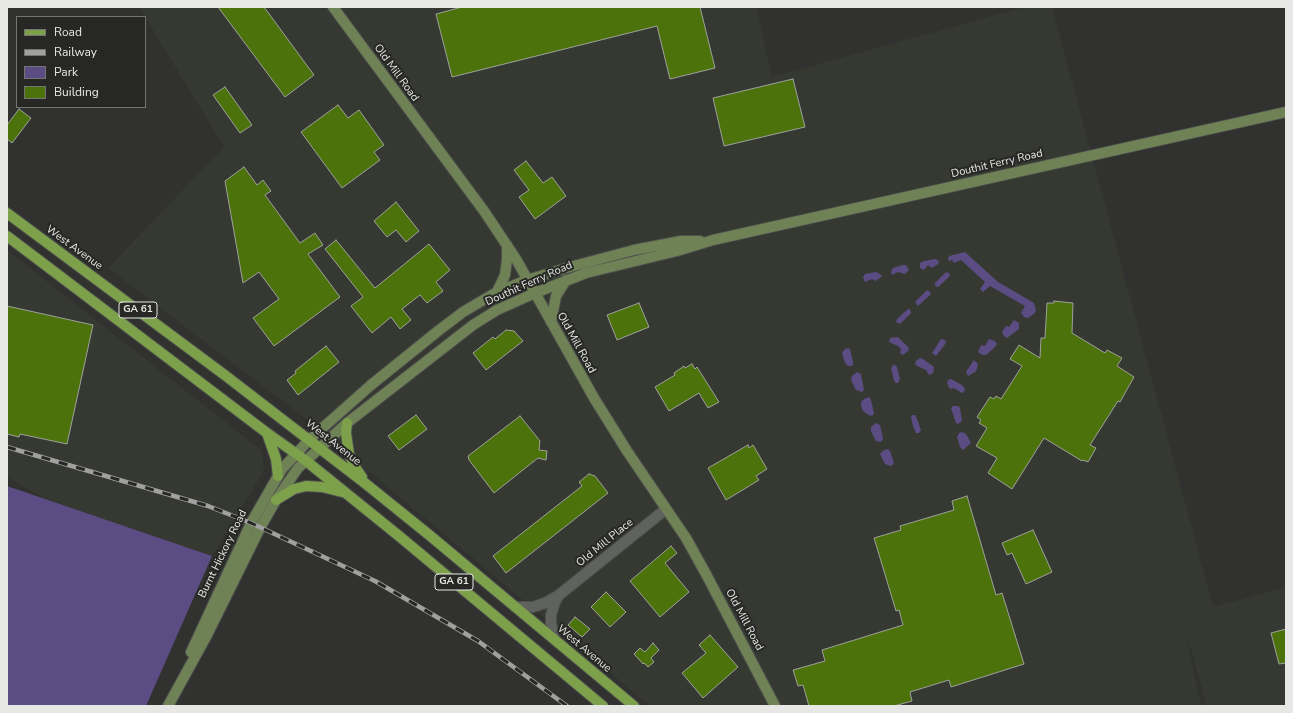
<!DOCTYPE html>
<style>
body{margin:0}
#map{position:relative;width:1293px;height:713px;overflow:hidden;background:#313230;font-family:"Nunito Sans",sans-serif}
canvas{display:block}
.frame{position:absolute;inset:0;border:8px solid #e7e8e6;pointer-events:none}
.legend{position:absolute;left:16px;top:16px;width:130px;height:92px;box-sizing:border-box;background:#272826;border:1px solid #747573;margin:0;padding:5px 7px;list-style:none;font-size:12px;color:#e7e8e6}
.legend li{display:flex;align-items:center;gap:8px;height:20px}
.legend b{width:20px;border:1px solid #747573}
</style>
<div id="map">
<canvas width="1293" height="713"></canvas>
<div class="frame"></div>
<ul class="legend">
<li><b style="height:5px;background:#7da14b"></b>Road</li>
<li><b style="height:5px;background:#a0a19f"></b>Railway</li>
<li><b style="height:11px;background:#5b4d84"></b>Park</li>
<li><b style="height:11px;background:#4c720c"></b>Building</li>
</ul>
</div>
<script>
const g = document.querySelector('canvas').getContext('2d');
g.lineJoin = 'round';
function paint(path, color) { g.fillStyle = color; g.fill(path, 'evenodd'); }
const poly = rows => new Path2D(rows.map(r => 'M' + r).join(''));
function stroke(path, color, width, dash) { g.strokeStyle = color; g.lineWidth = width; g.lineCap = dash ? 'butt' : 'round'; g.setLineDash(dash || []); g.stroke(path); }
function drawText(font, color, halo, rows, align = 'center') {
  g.font = font + ' "Nunito Sans",sans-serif'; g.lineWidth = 4; g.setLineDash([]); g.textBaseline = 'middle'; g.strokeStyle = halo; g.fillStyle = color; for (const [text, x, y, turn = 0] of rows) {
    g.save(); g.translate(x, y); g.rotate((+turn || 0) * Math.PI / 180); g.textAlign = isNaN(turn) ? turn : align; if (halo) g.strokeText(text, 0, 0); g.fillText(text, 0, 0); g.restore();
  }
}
paint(poly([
 [139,7,756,7,772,77,1025,7,1052,7,1213,607,1286,587,1286,706,1207,706,1185,630,1201,706,650,706,306,419,108,268,224,147],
 [7,250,262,451,264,471,212,556,47,500,7,477]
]), '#353931');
paint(poly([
 [965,252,998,282,1034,303,1036,310,1035,313,1028,318,1024,317,1021,313,1025,306,990,286,983,292,980,289,985,282,961,260,954,263,952,260,949,261,948,259,949,256],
 [935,259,939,261,938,264,932,268,928,265,924,270,920,268,920,263,924,261],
 [903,265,906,265,909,270,905,274,898,272,892,275,891,272,893,268],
 [876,272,880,274,882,276,880,278,875,281,872,279,865,282,863,277,865,274],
 [948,272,950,275,949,277,938,287,935,286,935,283,945,273],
 [927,290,930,292,931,294,918,306,915,302],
 [908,309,910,309,911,313,900,324,896,322,897,319],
 [1014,320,1019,323,1019,329,1007,338,1004,336,1002,332,1006,326,1009,327],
 [898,337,909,348,908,351,903,355,900,353,901,349,898,346,889,342,890,338],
 [941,339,945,340,946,343,936,356,932,353],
 [989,339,995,341,997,344,995,347,986,355,982,355,978,352,981,345,985,346],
 [848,348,850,349,853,362,853,365,851,366,848,366,845,363,842,353,845,349],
 [920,358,923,359,934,367,933,373,929,375,926,370,917,366,915,364,916,361],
 [974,360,978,364,977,369,975,372,968,376,966,372],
 [894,364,897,367,900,379,898,383,896,383,894,381,891,368],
 [857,372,861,374,864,390,862,392,856,390,851,380,852,376],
 [951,379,962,385,965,389,964,392,962,393,954,388,950,389,947,383,948,380],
 [869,397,871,400,874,413,873,415,870,416,863,411,861,406,861,402,864,399],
 [953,406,958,406,960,408,962,421,958,424,956,423,951,408],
 [913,415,915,415,917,419,921,430,919,433,916,433,913,426,911,416],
 [876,423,880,425,883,438,882,441,880,442,876,441,871,431,871,427],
 [962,432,966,434,971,443,963,450,960,447,957,437,959,433],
 [888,449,890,451,894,463,891,466,885,464,880,454,884,450],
 [7,486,212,556,146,706,7,706]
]), '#5b4d84');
const building = poly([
 [218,7,264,7,314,75,285,97,218,7],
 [462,7,700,7,715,68,670,79,657,26,452,77,436,14,462,7],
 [793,79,805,127,724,146,713,98,793,79],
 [225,87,252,125,240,133,213,95,225,87],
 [338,105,348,118,359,110,384,145,374,152,380,160,342,188,301,132,338,105],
 [19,109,31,118,12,143,7,139,7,125,19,109],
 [526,161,543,183,552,177,566,196,535,219,519,197,529,190,514,170,526,161],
 [244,167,257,185,263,180,271,191,265,195,300,243,315,233,323,245,308,254,340,297,274,346,253,318,279,299,259,272,243,283,225,181,244,167],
 [396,202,419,231,406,242,396,230,387,237,374,221,396,202],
 [336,240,375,288,429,244,450,270,436,282,443,291,427,303,420,295,402,309,411,320,400,329,391,317,372,333,351,306,363,297,325,249,336,240],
 [1054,301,1073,303,1072,333,1105,353,1107,350,1122,358,1117,366,1134,377,1120,402,1118,401,1090,445,1096,448,1088,462,1083,460,1082,461,1044,438,1012,489,988,473,997,458,976,446,987,428,979,423,981,420,977,417,990,397,994,399,996,396,1001,399,1022,366,1010,359,1019,345,1040,358,1041,338,1045,338,1047,303,1054,303,1054,301],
 [639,303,649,327,617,340,607,315,639,303],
 [7,306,93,325,67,444,20,434,19,437,7,434,7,306],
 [506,330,514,331,523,341,486,370,473,353,493,337,495,339,506,330],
 [326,346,339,362,298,395,287,380,296,373,295,371,326,346],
 [692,364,695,369,697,367,719,402,708,408,699,393,669,411,655,387,675,375,674,373,684,366,685,368,692,364],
 [416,415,427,429,399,450,388,436,416,415],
 [520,416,540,441,539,450,547,451,546,460,538,458,494,493,469,460,468,456,520,416],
 [748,445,749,448,753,445,767,469,756,476,759,480,726,500,708,468,748,445],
 [589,474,595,476,608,493,506,573,493,556,582,486,579,482,589,474],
 [967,496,996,595,1002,593,1024,664,951,687,949,680,910,692,912,701,894,706,809,706,803,685,798,686,793,670,825,661,822,650,903,625,899,610,896,611,874,538,901,530,900,526,954,510,952,501,967,496],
 [1033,530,1052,572,1026,584,1012,553,1007,555,1002,543,1033,530],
 [671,546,677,553,665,563,689,592,660,617,630,581,671,546],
 [606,592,626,612,610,627,591,607,606,592],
 [575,617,590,629,582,637,568,625,575,617],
 [1286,629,1286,663,1279,664,1271,633,1286,629],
 [710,635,738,667,703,698,682,673,706,653,699,645,710,635],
 [653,643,659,650,651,658,654,662,648,667,644,663,643,664,634,654,640,648,645,652,653,643]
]);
paint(building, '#4c720c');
stroke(building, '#9fa19e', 1);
const street = poly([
 [515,607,533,607,545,603,559,595,666,509],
 [554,639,551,623,551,615,555,602,559,595]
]);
const secondary = poly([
 [333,7,484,211,516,259,594,398,627,451,686,538,706,574,775,706],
 [497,292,505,275,507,260,507,245],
 [551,322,556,296,566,280],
 [191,652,251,523,282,469,309,440,371,385,438,331,463,312,485,299,497,292,527,280,570,267,634,250,681,241,700,241],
 [168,706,207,635,260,528,276,500,298,468,347,423,473,325,497,310,535,293,586,273,677,251,713,240,1286,112]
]);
const primary = poly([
 [7,213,226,376,366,484,428,534,634,706],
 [7,236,267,433,305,460,399,536,603,706],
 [347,423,346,433,349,454,355,467,362,477],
 [267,433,276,459,278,476],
 [276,500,294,489,306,486,322,487,342,492]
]);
stroke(street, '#4f504e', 12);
stroke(secondary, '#4f504e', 12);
stroke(primary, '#4f504e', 12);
stroke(street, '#60625f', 10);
stroke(secondary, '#6e8255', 10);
stroke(primary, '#7da14b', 10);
const rail = poly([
 [7,447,208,506,251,523,375,581,478,641,567,706]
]);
stroke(rail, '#a0a19f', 4.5);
stroke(rail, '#272826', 3, [9]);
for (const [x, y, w] of [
 [138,310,38],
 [454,582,38]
]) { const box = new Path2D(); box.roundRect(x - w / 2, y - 8, w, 16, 3); g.fillStyle = '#272826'; g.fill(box); stroke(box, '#e7e8e6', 1); }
drawText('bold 10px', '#e7e8e6', null, [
 ["GA 61",138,310],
 ["GA 61",454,582]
]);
drawText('11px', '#e7e8e6', '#272826', [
 ["Old Mill Road",396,73,54],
 ["Douthit Ferry Road",997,164,-13],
 ["West Avenue",74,248,36],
 ["Douthit Ferry Road",529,284,-24],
 ["Old Mill Road",576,343,61],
 ["West Avenue",333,443,38],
 ["Old Mill Place",605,543,-39],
 ["Burnt Hickory Road",223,554,-64],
 ["Old Mill Road",744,620,62],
 ["West Avenue",584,649,40]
]);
</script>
